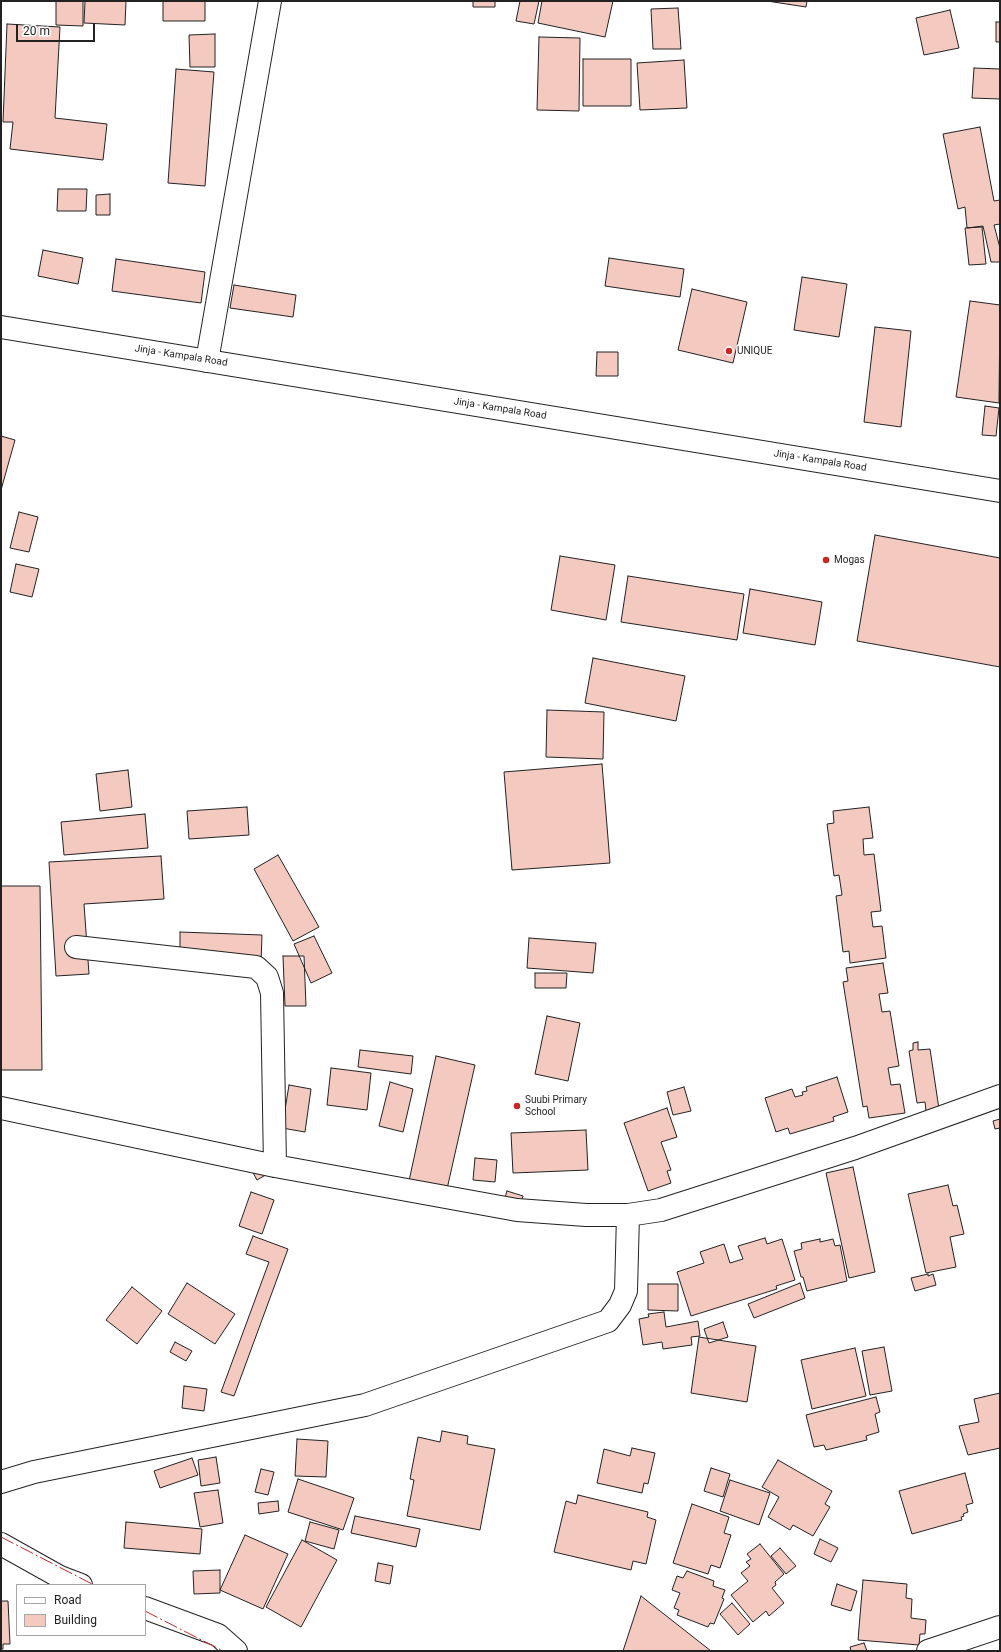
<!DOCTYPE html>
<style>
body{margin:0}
#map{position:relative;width:1001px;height:1652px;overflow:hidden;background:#fff;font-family:Roboto,sans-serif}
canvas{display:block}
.frame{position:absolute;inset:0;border:2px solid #222;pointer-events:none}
.legend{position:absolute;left:16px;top:1584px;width:130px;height:52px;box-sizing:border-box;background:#fff;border:1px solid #a7a7a7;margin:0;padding:5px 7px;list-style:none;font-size:12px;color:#222}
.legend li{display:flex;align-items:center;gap:8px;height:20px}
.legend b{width:20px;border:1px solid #a7a7a7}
.scale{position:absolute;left:16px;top:24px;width:79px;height:18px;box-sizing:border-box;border:2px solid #222;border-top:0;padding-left:5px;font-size:12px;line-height:14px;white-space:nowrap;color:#222;-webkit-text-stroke:3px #fff;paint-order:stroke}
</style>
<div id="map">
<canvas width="1001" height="1652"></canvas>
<div class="frame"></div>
<ul class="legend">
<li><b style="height:5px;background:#fff"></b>Road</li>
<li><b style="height:11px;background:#f3c9c0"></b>Building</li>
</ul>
<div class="scale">20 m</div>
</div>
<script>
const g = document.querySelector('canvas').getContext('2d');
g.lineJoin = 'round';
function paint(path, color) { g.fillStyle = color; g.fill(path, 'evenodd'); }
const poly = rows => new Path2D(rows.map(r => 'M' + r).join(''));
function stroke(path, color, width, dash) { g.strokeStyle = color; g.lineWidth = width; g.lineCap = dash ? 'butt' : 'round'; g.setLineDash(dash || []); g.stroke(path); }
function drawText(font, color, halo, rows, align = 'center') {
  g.font = font + ' Roboto,sans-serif'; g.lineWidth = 3; g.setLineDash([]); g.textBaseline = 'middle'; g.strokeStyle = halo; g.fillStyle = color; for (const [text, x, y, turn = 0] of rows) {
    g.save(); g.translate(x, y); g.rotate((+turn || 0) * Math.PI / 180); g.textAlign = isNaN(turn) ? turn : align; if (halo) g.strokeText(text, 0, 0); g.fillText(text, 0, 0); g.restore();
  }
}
const building = poly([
 [56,1,83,1,83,26,56,25,56,1],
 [85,1,126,1,125,25,84,23,85,1],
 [163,1,205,1,205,21,163,21,163,1],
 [473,1,495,1,495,7,473,7,473,1],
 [520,1,539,1,534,24,516,21,520,1],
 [542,1,613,1,605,37,538,23,542,1],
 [767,1,807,1,806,7,767,1],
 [678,8,681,49,653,49,651,9,678,8],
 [950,10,959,48,924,55,916,18,950,10],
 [996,22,1000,22,1000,42,996,42,996,22],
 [7,24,60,27,55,118,107,124,103,160,10,149,13,122,3,122,7,24],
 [215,34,215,67,190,67,189,35,215,34],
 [539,37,580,38,579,111,537,110,539,37],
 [583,59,631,59,631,106,583,106,583,59],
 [684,60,687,108,640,110,637,63,684,60],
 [974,68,1000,69,1000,99,972,98,974,68],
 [176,69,214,72,205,186,168,183,176,69],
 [980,127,994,201,1000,200,1000,224,994,225,1000,248,1000,262,991,262,983,226,967,228,965,207,958,209,943,134,980,127],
 [58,189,87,189,86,211,57,211,58,189],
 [110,194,110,215,96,215,96,195,110,194],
 [982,227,986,264,969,265,965,228,982,227],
 [43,250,83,258,78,284,38,276,43,250],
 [609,258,684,269,680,297,605,286,609,258],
 [116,259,205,272,201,303,112,291,116,259],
 [802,277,847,284,839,337,794,330,802,277],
 [234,285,296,295,293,317,230,308,234,285],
 [692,289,747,302,733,363,678,350,692,289],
 [970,301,1000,305,999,403,956,397,970,301],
 [875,327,911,331,901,427,864,422,875,327],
 [597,352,618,352,618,376,596,376,597,352],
 [985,406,999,408,996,436,982,435,985,406],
 [1,436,15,440,1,490,1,436],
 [19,512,38,517,29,552,10,548,19,512],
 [875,535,1000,558,1000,667,857,641,875,535],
 [560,556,615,565,606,620,551,610,560,556],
 [16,564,39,569,32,597,10,592,16,564],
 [628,576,744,594,737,640,621,622,628,576],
 [750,589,822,602,815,645,743,633,750,589],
 [593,658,685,676,676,721,585,703,593,658],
 [547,710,604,712,603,759,546,757,547,710],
 [602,764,610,863,512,870,504,772,602,764],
 [128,770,132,807,100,811,96,774,128,770],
 [247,807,249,835,189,839,187,811,247,807],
 [869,807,873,838,863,839,864,855,874,854,881,911,871,912,873,927,882,926,886,958,850,963,849,951,843,952,836,896,842,895,839,875,834,876,827,824,834,823,833,811,869,807],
 [145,814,148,848,64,855,61,822,145,814],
 [278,855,319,927,293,941,254,869,278,855],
 [161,856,164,899,84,904,89,974,56,976,49,862,161,856],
 [1,886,40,886,42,1070,1,1070,1,886],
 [180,932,262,935,261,963,180,960,180,932],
 [314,936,332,973,311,983,294,944,314,936],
 [529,938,596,943,593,973,527,968,529,938],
 [283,956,304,956,306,1006,285,1006,283,956],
 [883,963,888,993,879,994,882,1012,890,1011,899,1066,888,1068,891,1085,900,1084,905,1113,869,1118,867,1106,863,1107,843,982,848,981,846,968,883,963],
 [535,973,567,973,566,988,535,988,535,973],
 [547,1016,580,1023,568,1081,535,1074,547,1016],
 [918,1042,918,1050,930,1049,939,1109,926,1111,925,1102,917,1103,909,1051,913,1050,913,1043,918,1042],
 [360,1050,413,1056,411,1074,358,1067,360,1050],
 [436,1056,475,1065,447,1189,409,1181,436,1056],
 [331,1068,371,1073,367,1110,327,1105,331,1068],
 [837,1077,848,1112,833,1117,834,1121,790,1134,788,1128,776,1132,765,1098,792,1089,795,1097,803,1095,802,1092,807,1091,806,1087,837,1077],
 [390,1082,413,1089,403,1132,379,1126,390,1082],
 [289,1085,311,1089,305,1132,282,1128,289,1085],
 [684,1087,691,1111,673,1115,667,1092,684,1087],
 [667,1108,677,1137,661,1142,671,1170,667,1171,671,1183,648,1191,624,1123,667,1108],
 [1000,1119,1000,1128,995,1129,993,1121,1000,1119],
 [586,1130,588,1170,513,1173,511,1133,586,1130],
 [475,1158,497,1160,495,1182,473,1180,475,1158],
 [853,1167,875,1272,849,1278,826,1173,853,1167],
 [251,1169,276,1169,257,1180,251,1169],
 [948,1185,953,1206,957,1205,964,1234,950,1237,956,1267,926,1273,908,1194,948,1185],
 [507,1191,523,1196,518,1212,502,1207,507,1191],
 [251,1192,274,1200,262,1234,239,1226,251,1192],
 [253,1236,288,1249,234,1396,221,1392,269,1262,246,1254,253,1236],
 [765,1238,767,1244,782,1239,795,1280,776,1286,777,1289,691,1316,677,1272,704,1263,700,1252,724,1244,730,1263,743,1259,738,1246,765,1238],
 [820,1239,820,1242,833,1239,835,1246,840,1245,847,1281,807,1291,803,1277,801,1277,794,1251,802,1249,801,1243,820,1239],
 [928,1274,928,1276,933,1274,936,1285,915,1291,911,1278,928,1274],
 [187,1283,235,1314,215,1344,168,1314,187,1283],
 [800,1283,805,1298,754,1318,748,1304,800,1283],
 [648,1284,678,1284,678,1311,648,1310,648,1284],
 [132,1287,162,1311,137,1344,106,1320,132,1287],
 [664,1312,666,1327,698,1321,700,1336,691,1337,692,1345,663,1349,662,1342,643,1345,639,1319,649,1317,648,1314,664,1312],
 [723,1322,728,1337,709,1343,704,1329,723,1322],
 [699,1337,756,1346,747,1402,691,1393,699,1337],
 [175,1342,192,1351,186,1361,170,1352,175,1342],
 [884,1347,892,1391,870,1395,862,1351,884,1347],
 [855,1348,866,1396,812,1409,801,1360,855,1348],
 [184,1386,207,1389,204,1411,182,1408,184,1386],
 [1000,1393,1000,1448,968,1455,959,1426,979,1422,974,1399,1000,1393],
 [876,1397,880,1412,875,1414,879,1432,866,1436,867,1440,826,1450,824,1445,814,1447,806,1415,876,1397],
 [442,1431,468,1436,467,1444,495,1449,480,1530,407,1516,414,1480,410,1479,418,1437,440,1442,442,1431],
 [297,1439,328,1441,326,1477,295,1476,297,1439],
 [632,1448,655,1453,648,1484,644,1483,642,1493,597,1483,604,1449,630,1456,632,1448],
 [216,1457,220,1483,201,1486,198,1460,216,1457],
 [192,1458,198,1475,160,1488,154,1471,192,1458],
 [778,1460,832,1491,825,1504,830,1507,813,1536,793,1525,790,1530,768,1517,779,1497,762,1487,778,1460],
 [711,1468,730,1474,723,1497,704,1491,711,1468],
 [261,1469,274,1472,268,1495,255,1492,261,1469],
 [965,1473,973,1503,966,1505,968,1512,963,1514,964,1516,961,1517,962,1520,912,1534,899,1491,965,1473],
 [298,1479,354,1498,343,1530,288,1512,298,1479],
 [730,1480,770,1493,759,1525,720,1511,730,1480],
 [218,1490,223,1523,200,1527,194,1493,218,1490],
 [578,1495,648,1512,647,1517,656,1520,646,1564,633,1561,631,1570,554,1552,566,1501,576,1504,578,1495],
 [278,1501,279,1511,259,1514,258,1503,278,1501],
 [692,1504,729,1517,724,1533,731,1535,720,1568,711,1565,708,1574,673,1563,692,1504],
 [355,1516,420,1529,416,1547,351,1533,355,1516],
 [126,1522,202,1529,200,1554,124,1548,126,1522],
 [310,1522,339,1530,334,1549,305,1541,310,1522],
 [245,1535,288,1554,263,1609,220,1590,245,1535],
 [820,1539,838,1548,831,1562,814,1554,820,1539],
 [302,1540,337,1560,301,1627,266,1607,302,1540],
 [760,1544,784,1574,775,1582,776,1585,772,1588,784,1603,769,1616,766,1611,753,1622,731,1595,748,1581,741,1573,750,1566,746,1562,751,1559,747,1554,760,1544],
 [780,1548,796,1566,786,1574,771,1556,780,1548],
 [378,1563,393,1566,390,1584,375,1581,378,1563],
 [220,1570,220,1593,194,1594,193,1571,220,1570],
 [687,1571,714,1581,713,1586,725,1590,722,1598,724,1599,714,1624,710,1623,708,1627,677,1615,679,1610,674,1608,680,1593,672,1590,677,1576,683,1578,687,1571],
 [863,1580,907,1584,906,1598,912,1599,911,1618,926,1620,925,1634,920,1634,919,1645,858,1640,863,1580],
 [837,1584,857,1591,851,1611,831,1605,837,1584],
 [641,1596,711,1651,623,1651,641,1596],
 [1,1601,8,1601,10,1644,3,1644,3,1649,1,1649,1,1601],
 [732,1603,750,1624,738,1635,720,1614,732,1603],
 [864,1643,867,1651,851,1651,850,1647,864,1643]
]);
paint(building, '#f3c9c0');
stroke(building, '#222', 1);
const street = poly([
 [207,361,270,1],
 [76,947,256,967,267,977,272,993,275,1166],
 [1,1108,275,1166,517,1210,586,1215,628,1215,661,1210,855,1148,1000,1096],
 [1,1482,34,1472,365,1405,608,1321,620,1305,626,1291,628,1215],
 [1,1544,60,1577,81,1585],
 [145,1608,218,1635,236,1651],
 [928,1651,1000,1627]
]);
const highway = poly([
 [1,327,1000,491]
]);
stroke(street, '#222', 24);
stroke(highway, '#222', 24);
stroke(street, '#fff', 22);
stroke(highway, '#fff', 22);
stroke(poly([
 [1,1537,94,1585],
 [145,1611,223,1651]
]), '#c62828', 1, [14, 3, 2, 3]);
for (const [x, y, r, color] of [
 [729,351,4,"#c62828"],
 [826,560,4,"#c62828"],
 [517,1106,4,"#c62828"]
]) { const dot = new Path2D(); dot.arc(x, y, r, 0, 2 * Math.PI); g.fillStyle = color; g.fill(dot); stroke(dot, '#fff', 1.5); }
drawText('10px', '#222', '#fff', [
 ["UNIQUE",737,351],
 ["Mogas",834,560],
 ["Suubi Primary",525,1100],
 ["School",525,1112]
], 'left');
drawText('10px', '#222', '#fff', [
 ["Jinja - Kampala Road",181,356,9],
 ["Jinja - Kampala Road",500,409,9],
 ["Jinja - Kampala Road",820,461,9]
]);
</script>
